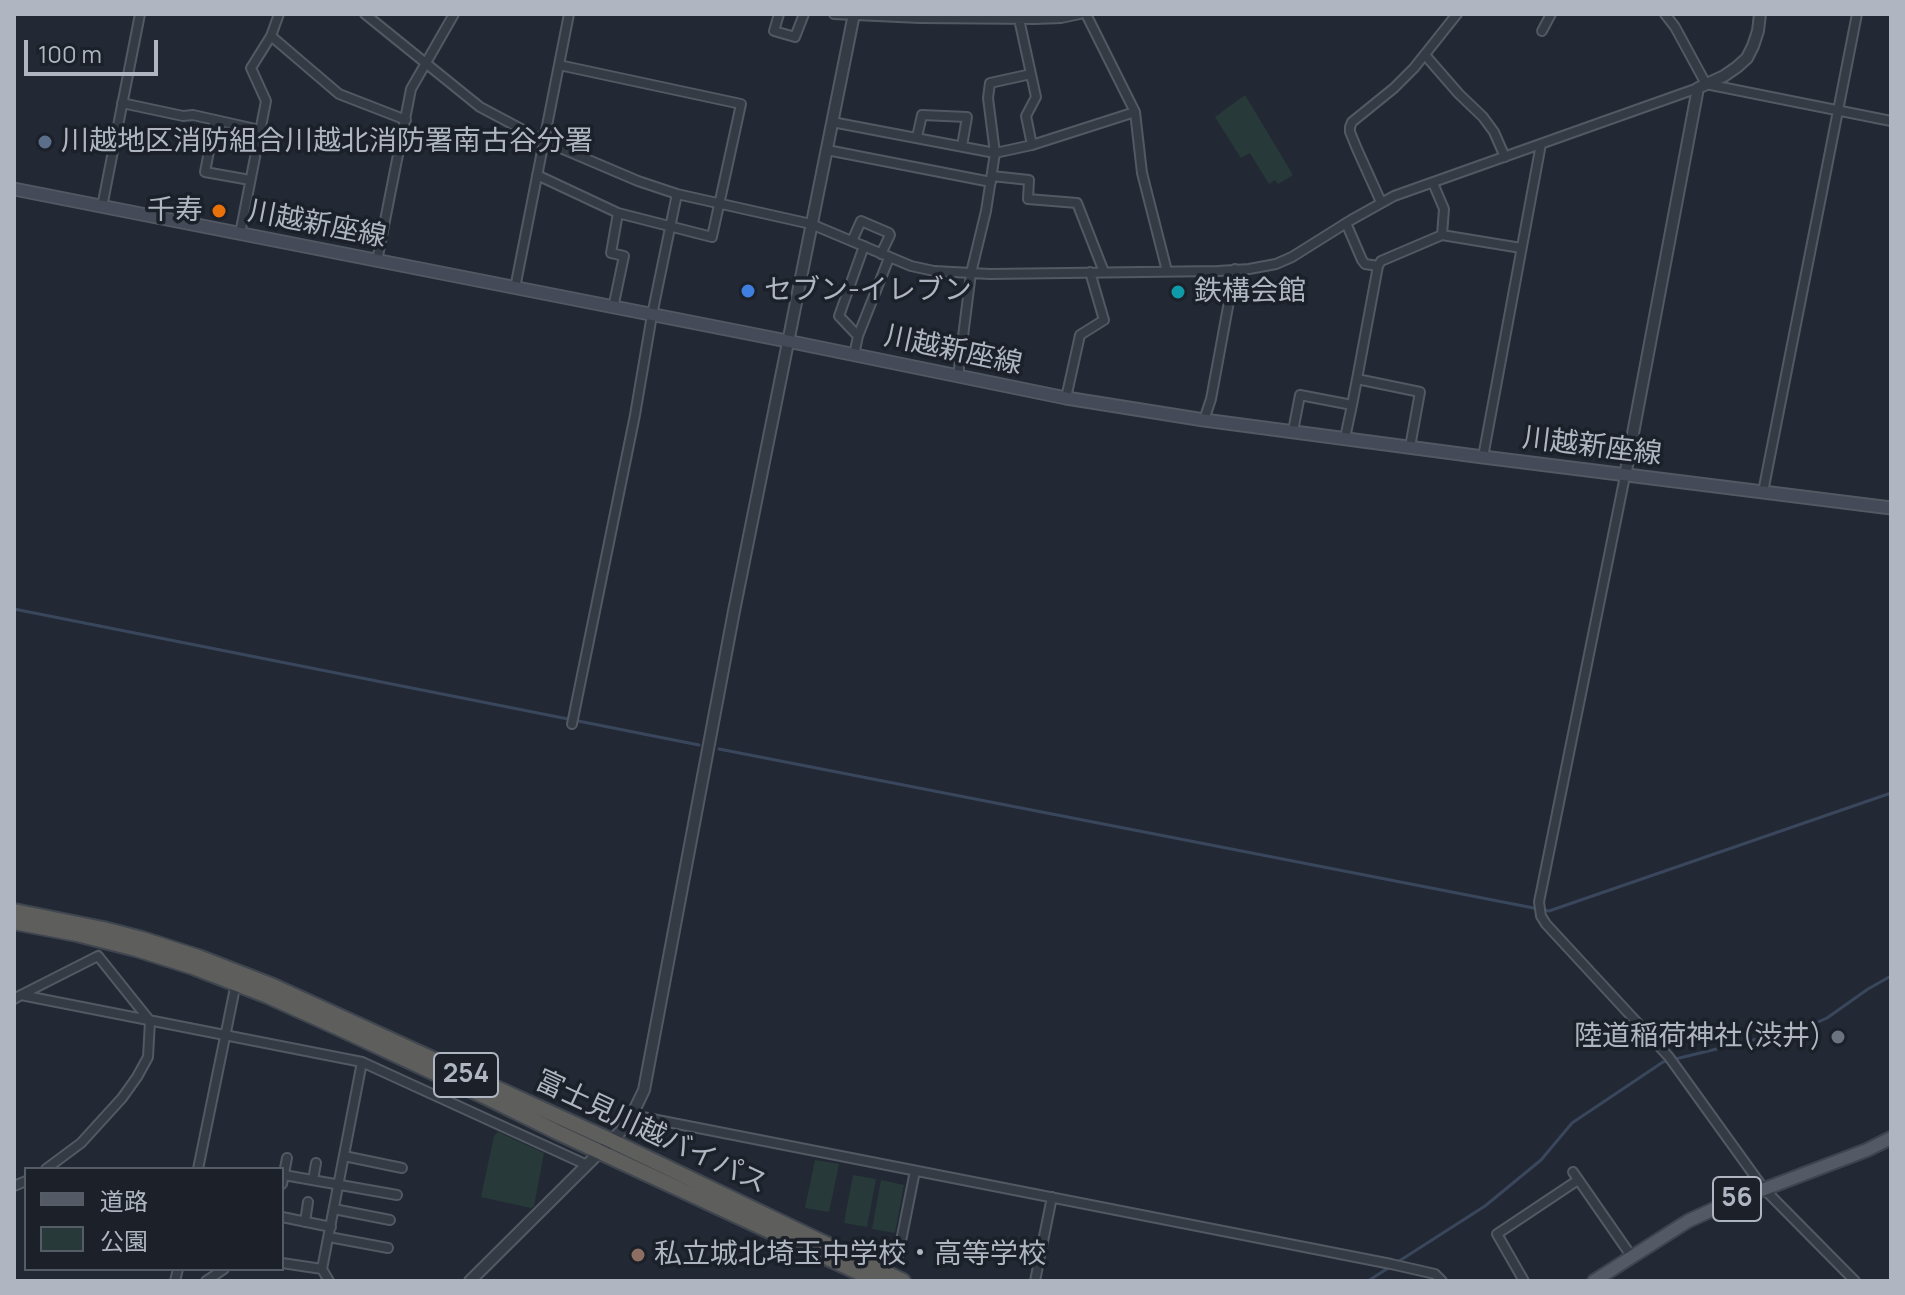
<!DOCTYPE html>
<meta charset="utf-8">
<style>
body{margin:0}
#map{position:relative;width:1905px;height:1295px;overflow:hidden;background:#222934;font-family:Manrope,"Noto Sans JP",sans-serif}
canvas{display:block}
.frame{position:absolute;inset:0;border:16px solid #afb6c2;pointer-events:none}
.legend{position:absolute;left:24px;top:1167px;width:260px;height:104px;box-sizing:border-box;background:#1b2029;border:2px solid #565c66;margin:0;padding:10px 14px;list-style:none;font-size:24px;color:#afb6c2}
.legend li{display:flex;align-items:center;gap:16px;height:40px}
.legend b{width:40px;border:2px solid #565c66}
.scale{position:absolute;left:24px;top:40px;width:134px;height:36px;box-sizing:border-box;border:4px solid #afb6c2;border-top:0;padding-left:10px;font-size:24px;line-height:28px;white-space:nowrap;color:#afb6c2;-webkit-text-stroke:6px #1b2029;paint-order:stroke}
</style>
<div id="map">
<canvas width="1905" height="1295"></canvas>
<div class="frame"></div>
<ul class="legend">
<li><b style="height:10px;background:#535a65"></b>道路</li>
<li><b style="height:22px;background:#283939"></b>公園</li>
</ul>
<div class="scale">100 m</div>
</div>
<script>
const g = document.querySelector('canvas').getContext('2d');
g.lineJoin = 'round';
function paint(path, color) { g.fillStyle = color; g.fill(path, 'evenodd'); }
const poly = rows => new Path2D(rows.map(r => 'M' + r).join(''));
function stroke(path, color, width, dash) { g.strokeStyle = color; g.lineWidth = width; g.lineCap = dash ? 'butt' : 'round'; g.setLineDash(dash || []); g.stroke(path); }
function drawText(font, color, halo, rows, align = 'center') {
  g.font = font + ' Manrope,"Noto Sans JP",sans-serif'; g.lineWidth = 7; g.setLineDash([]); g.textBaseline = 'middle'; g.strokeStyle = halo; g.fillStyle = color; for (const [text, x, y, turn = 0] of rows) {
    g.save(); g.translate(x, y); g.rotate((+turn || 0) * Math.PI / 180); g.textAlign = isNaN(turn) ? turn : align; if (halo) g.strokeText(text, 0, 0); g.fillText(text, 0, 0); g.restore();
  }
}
paint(poly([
 [1245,95,1293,175,1278,184,1275,180,1269,184,1250,153,1241,158,1215,117],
 [498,1132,544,1153,534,1206,531,1208,481,1197,494,1136],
 [815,1160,839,1164,829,1212,805,1208],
 [853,1175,876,1179,867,1227,844,1223],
 [881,1180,904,1185,895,1233,872,1229]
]), '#283939');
stroke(poly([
 [14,609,699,745],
 [719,749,1549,911,1891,793],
 [1368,1281,1485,1206,1541,1160,1572,1123,1663,1062,1807,1027,1827,1018,1868,989,1891,976]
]), '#39465c', 3);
const minor = poly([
 [365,14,480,107,544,141,638,181,677,194,811,224,911,266,934,271,990,274,1218,271,1249,269,1276,264,1292,257,1351,220,1394,196,1698,88],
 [779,14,774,31,795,37,804,14],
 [834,14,920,18,1035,19,1061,18,1080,14],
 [1086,14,1135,112,1142,173,1167,271],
 [1665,14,1675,27,1706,84,1891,121],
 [1019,19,1036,97,1026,116,1032,145],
 [1542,31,1551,14],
 [271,36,339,94,406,120],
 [1425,55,1459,94,1483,117,1494,132,1505,157],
 [1031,74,990,83,988,98,995,153,1032,145,1135,112],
 [122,103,183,116,193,115,260,130],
 [215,120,205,172,250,180],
 [832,122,995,153,986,211,971,273,958,376],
 [917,137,922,115,967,117,962,146],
 [827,150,991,182],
 [537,175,618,213,712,237,741,104,559,65],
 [992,176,1029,180,1028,199,1077,203,1104,272],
 [1433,183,1444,209,1442,235],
 [1381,202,1357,149,1350,132,1350,127,1352,122,1394,88,1414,68,1457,14],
 [102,207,140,14],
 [1346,223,1362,260,1365,264,1378,266],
 [240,234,266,101,251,68,271,36,279,14],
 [852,241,861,221,889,233,890,235,881,254],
 [377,261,411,89,454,14],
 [515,288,569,14],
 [613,308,624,256,611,253,618,213],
 [858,336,839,316,864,246],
 [854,355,858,336,889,258],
 [1357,379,1378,266,1381,261,1442,235,1521,248],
 [1066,398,1080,335,1104,320,1090,272],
 [1204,420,1211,399,1235,269],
 [1293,431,1300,395,1352,405,1357,379,1420,392,1410,447],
 [1345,438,1352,405],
 [1483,457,1541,144],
 [1625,476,1539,902,1541,916,1546,924,1669,1057,1764,1189,1855,1281],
 [1763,492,1857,14],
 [572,724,635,415,652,315,677,194],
 [21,995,98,956,150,1021,148,1057,137,1077,122,1098,81,1143,46,1169],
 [14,999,21,995,362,1062,322,1269],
 [362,1062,587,1165],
 [632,1115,1391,1264,1435,1274,1442,1281],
 [344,1156,402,1168],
 [198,1169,236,983],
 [1573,1172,1632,1257],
 [284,1175,397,1195],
 [313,1180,316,1163],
 [282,1184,287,1158],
 [14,1186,26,1181],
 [334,1209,390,1220],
 [282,1217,331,1227],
 [305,1222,308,1202],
 [329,1237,388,1248],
 [898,1256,915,1171],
 [282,1263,322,1269,329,1281],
 [175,1281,178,1269],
 [206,1281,224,1269],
 [1035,1281,1052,1197],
 [1524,1281,1497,1234,1578,1180]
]);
const tertiary = poly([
 [1625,476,1698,88,1724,76,1737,67,1747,58,1753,46,1758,31,1760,14],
 [470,1281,621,1131,632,1115,644,1090,734,611,854,14]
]);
const secondary = poly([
 [14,189,787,341,1066,398,1204,420,1483,457,1891,508]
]);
const primary = poly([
 [1594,1281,1688,1221,1725,1204,1867,1150,1891,1138]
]);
const trunk = poly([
 [14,911,103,929,142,939,198,957,273,986,612,1141,903,1281],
 [14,922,77,934,136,949,193,967,268,996,341,1029,486,1097,557,1132,877,1281]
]);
stroke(minor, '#525963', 12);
stroke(tertiary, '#525963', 14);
stroke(secondary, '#525963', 15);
stroke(primary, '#3e444f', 16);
stroke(trunk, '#40464f', 18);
stroke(minor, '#353b45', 8);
stroke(tertiary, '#353b45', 10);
stroke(secondary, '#444a57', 11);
stroke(primary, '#535a65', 12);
stroke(trunk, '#5e5e5c', 14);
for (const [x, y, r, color] of [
 [45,142,8,"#5c6f8a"],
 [219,211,8,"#e8710a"],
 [748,291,8,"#3f7fe0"],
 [1178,292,8,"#0f9aa8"],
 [1838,1037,8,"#6b7280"],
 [638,1255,8,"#8d6e63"]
]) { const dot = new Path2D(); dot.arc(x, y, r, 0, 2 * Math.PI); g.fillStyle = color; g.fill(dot); stroke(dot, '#1b2029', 3); }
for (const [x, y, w] of [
 [466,1075,64],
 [1737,1199,48]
]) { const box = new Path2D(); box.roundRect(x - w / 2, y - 22, w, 44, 6); g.fillStyle = '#1b2029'; g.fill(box); stroke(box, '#afb6c2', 2); }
drawText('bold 26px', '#afb6c2', null, [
 ["254",466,1075],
 ["56",1737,1199]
]);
drawText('28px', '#afb6c2', '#1b2029', [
 ["川越地区消防組合川越北消防署南古谷分署",61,142],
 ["千寿",203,211,"right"],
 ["セブン-イレブン",764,291],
 ["鉄構会館",1194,292],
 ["陸道稲荷神社(渋井)",1822,1037,"right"],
 ["私立城北埼玉中学校・高等学校",654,1255]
], 'left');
drawText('28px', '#afb6c2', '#1b2029', [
 ["川越新座線",317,225,11],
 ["川越新座線",953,351,12],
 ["川越新座線",1592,447,7],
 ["富士見川越バイパス",651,1133,25]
]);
</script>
